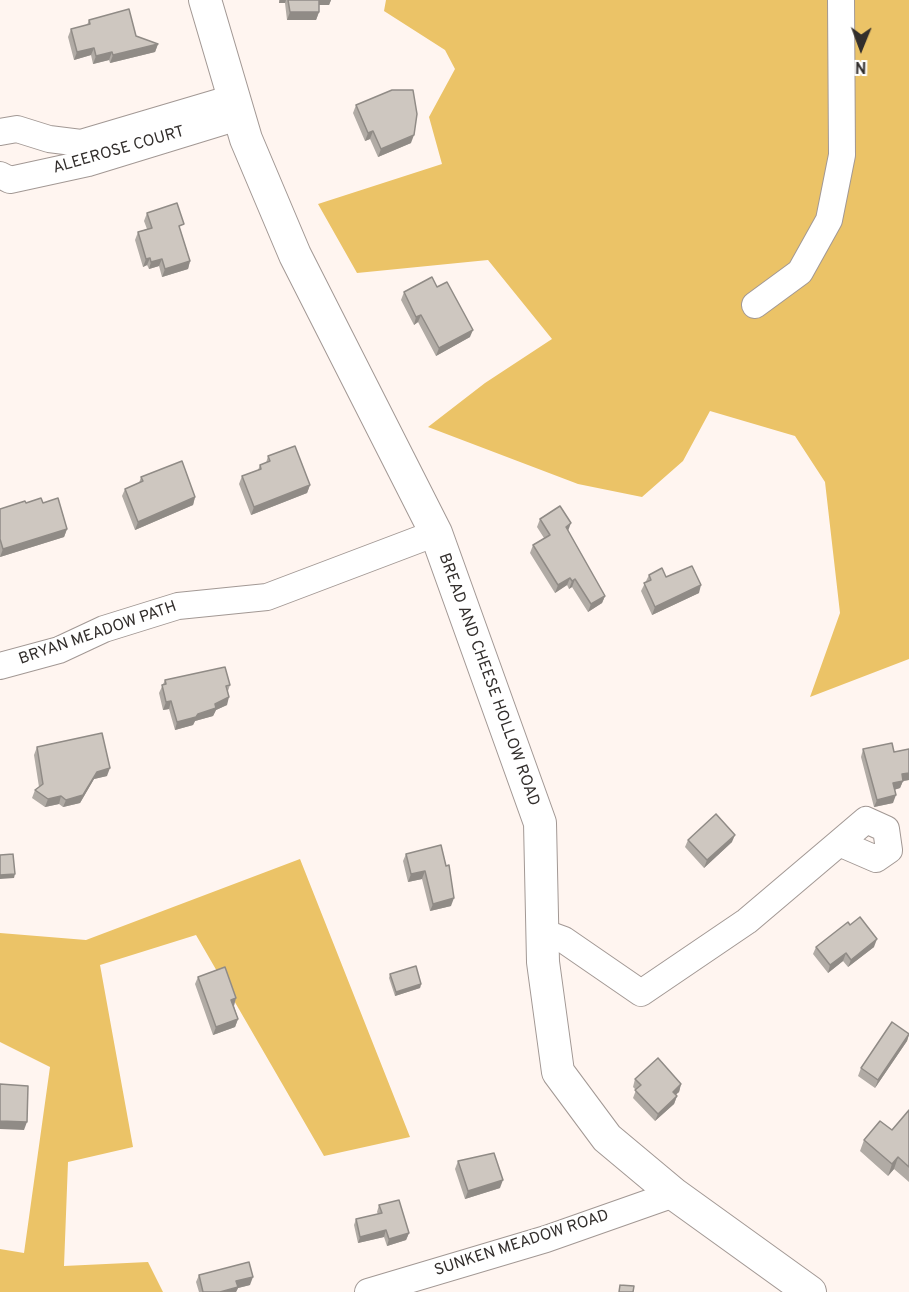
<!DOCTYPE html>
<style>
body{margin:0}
#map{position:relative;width:909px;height:1292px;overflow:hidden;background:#fff5f0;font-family:Overpass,sans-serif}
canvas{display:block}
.north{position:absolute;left:831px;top:18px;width:60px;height:60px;-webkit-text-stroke:4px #fff;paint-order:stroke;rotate:181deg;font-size:16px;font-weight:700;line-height:24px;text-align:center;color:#322e2c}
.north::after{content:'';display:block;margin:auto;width:21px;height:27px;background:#322e2c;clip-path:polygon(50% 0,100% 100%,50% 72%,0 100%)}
</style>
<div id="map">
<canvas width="909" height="1292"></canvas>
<div class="north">N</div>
</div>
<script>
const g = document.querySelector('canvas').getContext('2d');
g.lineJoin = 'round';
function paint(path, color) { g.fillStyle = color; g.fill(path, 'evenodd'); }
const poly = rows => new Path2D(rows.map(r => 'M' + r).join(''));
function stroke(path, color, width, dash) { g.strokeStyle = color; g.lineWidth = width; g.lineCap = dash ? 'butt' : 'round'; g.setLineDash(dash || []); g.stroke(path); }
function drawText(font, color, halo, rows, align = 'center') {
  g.font = font + ' Overpass,sans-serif'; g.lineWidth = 5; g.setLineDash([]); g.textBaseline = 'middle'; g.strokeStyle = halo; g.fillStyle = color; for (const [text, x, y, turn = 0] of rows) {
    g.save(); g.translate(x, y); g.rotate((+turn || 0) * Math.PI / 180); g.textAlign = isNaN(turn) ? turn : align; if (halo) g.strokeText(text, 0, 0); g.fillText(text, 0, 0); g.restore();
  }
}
paint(poly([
 [386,0,909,0,909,659,810,697,840,613,825,482,795,436,710,411,683,461,642,497,578,484,428,427,485,383,552,339,488,260,357,273,318,204,442,164,429,117,455,69,445,50,384,11],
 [300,859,410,1137,324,1156,196,935,100,965,133,1147,68,1162,64,1266,148,1262,163,1292,0,1292,0,1249,24,1253,50,1067,0,1042,0,933,86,940]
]), '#ebc367');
const minor = poly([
 [0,132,17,129,49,139,81,143,233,98],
 [0,175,10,180,88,163,238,117],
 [755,305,800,272,829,220,842,155,841,0],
 [0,666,59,650,104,629,178,606,267,597,436,533],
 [542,932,564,940,641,993,747,921,839,843,866,820,886,829,889,850,876,859,839,843],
 [368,1292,546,1239,674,1194]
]);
const major = poly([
 [205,0,246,139,295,255,436,533,540,823,543,962,558,1072,607,1138,674,1194,810,1292]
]);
stroke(minor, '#a29894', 28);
stroke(major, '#a29894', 34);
stroke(minor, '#fff', 26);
stroke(major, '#fff', 32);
paint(poly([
 [279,0,331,0,329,5,319,5,319,12,316,20,287,20,285,3,279,3],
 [89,20,136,36,158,44,155,52,110,63,109,60,93,64,91,55,74,60,68,37,71,29,87,25],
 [356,105,411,143,378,157,370,139,365,141,353,113],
 [147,213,181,232,190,261,188,269,162,277,159,266,149,269,147,265,143,267,135,240,138,232,147,229,144,221],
 [437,287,470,337,436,356,418,322,414,325,401,300,404,292],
 [268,456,310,485,307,493,251,515,239,484,242,476,258,470,260,465,266,463],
 [141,477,195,497,193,505,135,530,122,496,125,489,139,483],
 [26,503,43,503,67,529,64,537,0,557,0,509],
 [540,519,568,531,605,596,602,603,588,612,572,587,569,589,567,585,555,593,530,553,533,545,544,538,537,527],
 [649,575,666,577,699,593,652,615,641,591],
 [165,680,230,685,228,691,227,705,216,710,213,716,195,721,193,725,175,730,169,709,163,710,159,693],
 [37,747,107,776,94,779,80,803,63,807,59,804,45,807,32,798,35,790,39,787,34,755],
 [863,749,894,752,909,749,909,780,903,781,900,788,894,790,893,803,874,807,861,757],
 [688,840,732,842,704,868,685,847],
 [406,854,446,866,451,906,430,911,422,879,408,882,403,861],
 [816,947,874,947,848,967,843,961,828,973,813,954],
 [390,974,421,984,420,988,395,996,389,978],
 [198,977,234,1006,238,1019,235,1027,213,1035,195,984],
 [909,1035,907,1041,875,1088,858,1076,861,1068],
 [635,1079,681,1084,679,1092,676,1094,677,1096,674,1104,655,1121,633,1098,636,1090,633,1087],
 [909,1110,909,1182,894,1169,888,1176,860,1151,864,1140,892,1130],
 [458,1161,500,1188,465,1199,455,1169],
 [379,1205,409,1233,406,1240,387,1246,384,1237,358,1243,354,1225,356,1219,378,1214,377,1212],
 [199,1275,250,1285,238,1288,236,1292,199,1292,196,1282]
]), '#b1aba5');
paint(poly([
 [280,0,286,0,285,3,279,3],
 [318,0,331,0,329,5,316,5],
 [290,12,319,12,316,20,287,20],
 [158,44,155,52,110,63,113,55],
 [94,48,91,55,74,60,77,52],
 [112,52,109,60,93,64,96,56],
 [373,131,370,139,365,141,368,133],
 [414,135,411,143,378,157,381,149],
 [150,258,147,265,143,267,146,259],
 [162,259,159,266,149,269,151,262],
 [190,261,188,269,162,277,165,269],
 [421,315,418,322,414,325,416,317],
 [473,330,470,337,436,356,439,348],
 [310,485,307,493,251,515,254,507],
 [195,497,193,505,135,530,138,522],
 [571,523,568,531,566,527],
 [67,529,64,537,0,557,3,549],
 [570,578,567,585,555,593,558,585],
 [575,579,572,587,569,589,572,581],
 [701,585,699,593,652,615,655,607],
 [605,596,602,603,588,612,591,604],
 [229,697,227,705,216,710,213,716,195,721,193,725,175,730,177,722],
 [171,701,169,709,163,710,166,702],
 [110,768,107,776,94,779,80,803,63,807,66,800,97,772],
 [909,773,909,780,903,781,900,788,890,791,893,783,902,774],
 [896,795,893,803,874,807,877,800],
 [61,796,59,804,45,807,48,799],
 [735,835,732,842,704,868,707,860],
 [425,871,422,879,408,882,411,874],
 [15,874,14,878,0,879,0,875],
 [454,898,451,906,430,911,433,904],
 [877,939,874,947,848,967,851,960],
 [846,953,843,961,828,973,830,965],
 [421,984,420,988,395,996,396,992],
 [236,998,234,1006,228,1008,231,1000],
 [238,1019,235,1027,213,1035,216,1027],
 [909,1034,907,1041,875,1088,878,1080],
 [681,1084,679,1092,671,1099,673,1092],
 [677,1096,674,1104,655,1121,658,1114],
 [0,1121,27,1122,24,1130,0,1129],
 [898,1157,894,1169,888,1176,892,1164],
 [503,1180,500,1188,465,1199,468,1191],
 [386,1230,384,1237,358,1243,360,1237],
 [409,1233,406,1240,387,1246,389,1239],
 [253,1277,250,1285,238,1288,236,1292,220,1292,236,1281]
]), '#908b86');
const building = poly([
 [288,0,319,0,319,12,290,12,288,0],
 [129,9,136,36,158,44,113,55,112,52,96,56,94,48,77,52,71,29,90,24,89,20,129,9],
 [392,90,413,90,417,114,414,135,381,149,373,131,368,133,356,105,392,90],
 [177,203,184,224,179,226,190,261,165,269,162,259,151,262,150,258,146,259,138,232,152,228,147,213,177,203],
 [432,277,437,287,447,282,473,330,439,348,421,315,416,317,404,292,432,277],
 [295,446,310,485,254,507,242,476,261,469,260,465,270,461,268,456,295,446],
 [182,461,195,497,138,522,125,489,143,481,141,477,182,461],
 [41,498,43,503,58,498,67,529,3,549,0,539,0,509,25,501,26,503,41,498],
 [560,506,571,523,566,527,605,596,591,604,575,579,572,581,570,578,558,585,533,545,550,535,540,519,560,506],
 [692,566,701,585,655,607,644,583,651,580,649,575,662,568,666,577,692,566],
 [225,667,230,685,226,686,229,697,215,704,216,708,198,714,196,717,177,722,171,701,166,702,162,685,166,684,165,680,225,667],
 [102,733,110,768,97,772,83,795,66,800,61,796,48,799,35,790,43,784,37,747,102,733],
 [892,743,894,752,909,749,909,773,902,774,903,781,893,783,896,795,877,800,863,749,892,743],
 [716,814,735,835,707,860,688,840,716,814],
 [441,845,446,866,449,865,454,898,433,904,425,871,411,874,406,854,441,845],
 [13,854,15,874,0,875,0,855,13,854],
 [860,917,877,939,851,960,846,953,830,965,816,947,848,922,850,925,860,917],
 [416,966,421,984,396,992,390,974,416,966],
 [225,967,236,998,231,1000,238,1019,216,1027,198,977,225,967],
 [892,1022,909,1034,878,1080,861,1068,892,1022],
 [658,1058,681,1084,673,1092,677,1096,658,1114,635,1090,641,1085,635,1079,658,1058],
 [0,1084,28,1086,27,1122,0,1121,0,1084],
 [909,1110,909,1167,898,1157,892,1164,864,1140,880,1121,892,1130,909,1110],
 [494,1153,503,1180,468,1191,458,1161,494,1153],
 [399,1200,409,1233,389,1239,386,1230,360,1237,356,1219,382,1213,379,1205,399,1200],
 [249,1262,253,1277,236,1281,238,1287,220,1292,203,1292,199,1275,249,1262],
 [620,1285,634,1286,633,1292,619,1292,620,1285]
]);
paint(building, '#cec7c0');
stroke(building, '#908b86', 1.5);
drawText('16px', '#322e2c', '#fff', [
 ["ALEEROSE COURT",119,151,-16],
 ["BRYAN MEADOW PATH",98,634,-19],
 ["BREAD AND CHEESE HOLLOW ROAD",488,680,70],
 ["SUNKEN MEADOW ROAD",522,1244,-18]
]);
</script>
